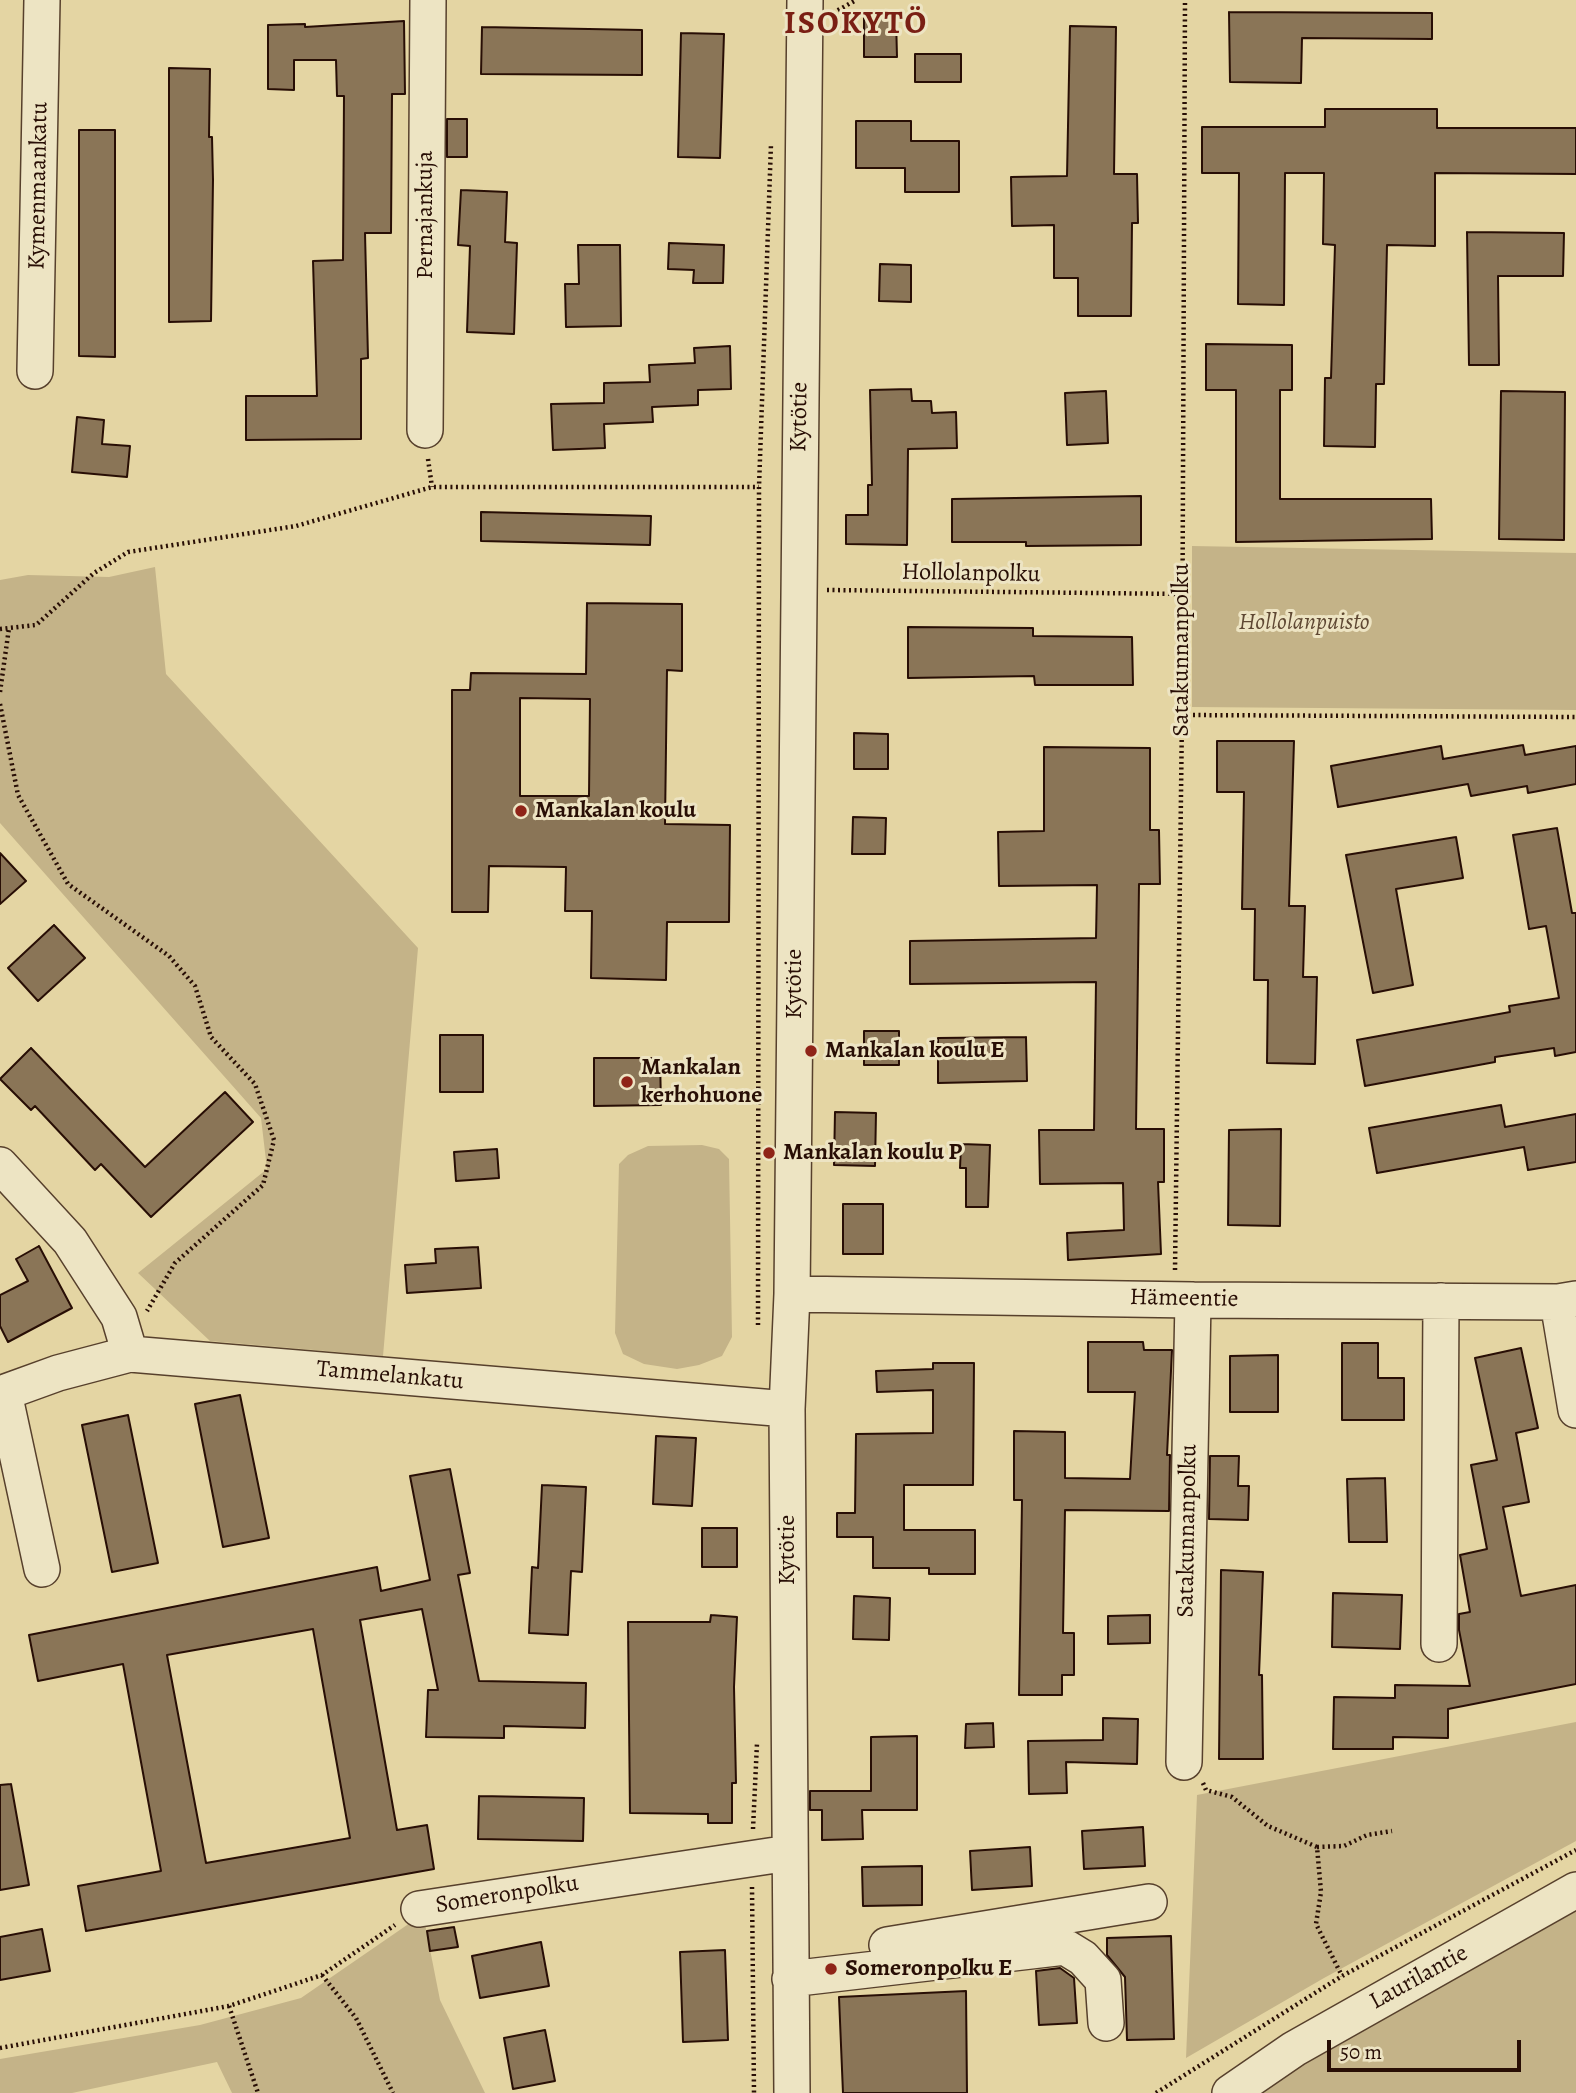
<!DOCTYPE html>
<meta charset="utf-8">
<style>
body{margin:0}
#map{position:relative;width:1576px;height:2093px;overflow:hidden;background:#e4d5a3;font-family:Alegreya,serif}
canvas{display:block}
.scale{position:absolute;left:1327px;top:2040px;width:194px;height:32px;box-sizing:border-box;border:4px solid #280e05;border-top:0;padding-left:9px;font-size:21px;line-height:24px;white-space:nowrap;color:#280e05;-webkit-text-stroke:5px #ede4c3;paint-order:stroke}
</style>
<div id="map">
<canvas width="1576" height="2093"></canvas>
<div class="scale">50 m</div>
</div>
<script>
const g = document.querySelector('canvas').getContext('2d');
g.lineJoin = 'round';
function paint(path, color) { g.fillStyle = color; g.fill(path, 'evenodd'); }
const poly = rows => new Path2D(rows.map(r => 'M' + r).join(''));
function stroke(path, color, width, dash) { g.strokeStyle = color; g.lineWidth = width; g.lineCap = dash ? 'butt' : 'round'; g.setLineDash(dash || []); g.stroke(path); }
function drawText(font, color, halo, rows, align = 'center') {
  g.font = font + ' Alegreya,serif'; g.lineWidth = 6; g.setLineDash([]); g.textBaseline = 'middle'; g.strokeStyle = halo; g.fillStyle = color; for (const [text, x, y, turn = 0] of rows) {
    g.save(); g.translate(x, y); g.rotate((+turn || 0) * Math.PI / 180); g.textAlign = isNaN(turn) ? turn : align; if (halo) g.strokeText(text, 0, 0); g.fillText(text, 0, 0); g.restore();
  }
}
paint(poly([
 [1192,546,1576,553,1576,710,1192,707],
 [155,567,166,674,418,948,383,1356,210,1341,138,1273,267,1169,261,1118,0,823,0,580,28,575,109,577],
 [702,1145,719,1149,729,1159,732,1337,722,1356,699,1365,677,1369,644,1364,623,1354,615,1333,619,1164,628,1155,648,1146],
 [1576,1722,1576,1841,1324,1978,1186,2058,1197,1795],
 [1576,1890,1576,2093,1230,2093],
 [423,1914,440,2000,485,2093,232,2093,217,2062,72,2093,0,2093,0,2059,200,2025,301,1998]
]), '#c4b388');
const building = poly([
 [1229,12,1432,13,1432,39,1302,38,1301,83,1230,82,1229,12],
 [864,18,896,18,897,57,864,57,864,18],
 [404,21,405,94,392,94,391,233,365,233,368,358,361,359,361,439,246,440,246,396,317,396,313,261,343,260,344,96,337,96,336,60,294,60,294,90,268,89,268,25,305,24,305,27,404,21],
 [1070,26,1116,27,1114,174,1137,174,1138,223,1132,223,1131,316,1078,316,1078,278,1054,278,1054,225,1012,226,1011,177,1067,176,1070,26],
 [482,27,642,30,642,75,481,74,482,27],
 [681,33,724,34,720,158,678,157,681,33],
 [915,54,961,54,961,82,915,82,915,54],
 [169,68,210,69,209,137,212,137,213,180,211,321,169,322,169,68],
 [1325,109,1437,109,1437,128,1576,128,1576,174,1435,173,1435,246,1387,245,1384,384,1376,384,1375,447,1324,446,1325,378,1331,378,1335,245,1323,244,1324,173,1285,173,1284,305,1238,304,1239,173,1202,173,1202,127,1325,127,1325,109],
 [447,119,467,119,467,157,447,157,447,119],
 [856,121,911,121,911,141,959,141,959,192,905,192,905,168,856,168,856,121],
 [79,130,115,130,115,357,79,356,79,130],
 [461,190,507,192,505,242,517,243,514,334,467,332,470,246,458,245,461,190],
 [1467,232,1564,233,1563,276,1498,276,1499,365,1469,365,1467,232],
 [669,243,724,245,723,283,693,283,694,270,668,269,669,243],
 [578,245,620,245,621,326,566,327,565,284,579,284,578,245],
 [880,264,911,265,911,302,879,301,880,264],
 [1206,344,1292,345,1292,390,1280,390,1280,499,1431,499,1432,539,1236,542,1236,390,1206,390,1206,344],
 [730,346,731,389,698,390,698,405,652,407,653,422,604,424,605,448,553,450,551,404,604,403,604,383,650,382,649,365,695,363,694,348,730,346],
 [911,389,912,401,931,401,932,413,956,412,957,448,908,449,907,545,846,544,846,515,868,515,868,485,872,485,870,390,911,389],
 [1106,391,1108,443,1067,445,1065,393,1106,391],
 [1501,391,1565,392,1564,540,1499,539,1501,391],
 [77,417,104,420,102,444,130,446,127,477,72,472,77,417],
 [1141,496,1141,545,1026,546,1026,542,952,542,952,499,1141,496],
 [481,512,651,516,650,545,481,541,481,512],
 [587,603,682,604,682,671,667,670,665,824,730,825,729,922,667,922,666,980,591,978,592,911,565,911,566,867,489,866,488,912,452,912,452,690,470,690,471,673,586,674,587,603],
 [520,698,590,699,589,796,520,796,520,698],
 [908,627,1033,628,1033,636,1132,637,1133,685,1035,685,1034,676,908,678,908,627],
 [854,733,888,734,888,769,854,769,854,733],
 [1217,741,1294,741,1289,906,1305,906,1303,977,1317,977,1315,1064,1267,1063,1268,980,1254,980,1255,909,1242,909,1244,792,1217,792,1217,741],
 [1523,745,1525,755,1576,746,1576,784,1528,793,1527,786,1471,796,1468,784,1338,807,1331,766,1441,746,1443,759,1523,745],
 [1044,747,1150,748,1150,830,1159,830,1160,884,1139,884,1136,1129,1164,1129,1164,1182,1158,1182,1161,1254,1068,1260,1067,1233,1124,1230,1123,1183,1040,1184,1039,1130,1094,1130,1096,982,910,984,910,941,1096,938,1097,885,999,886,998,832,1044,831,1044,747],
 [853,817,886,818,885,854,852,854,853,817],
 [1557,828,1572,913,1576,913,1576,1052,1555,1056,1554,1048,1495,1057,1495,1062,1365,1086,1357,1040,1510,1012,1509,1006,1559,998,1546,926,1529,929,1513,835,1557,828],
 [1456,837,1463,878,1396,889,1413,985,1373,993,1346,855,1456,837],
 [0,853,26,881,0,904,0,853],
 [54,925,85,958,38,1001,8,968,54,925],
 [864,1031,899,1031,899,1065,864,1065,864,1031],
 [440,1035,483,1035,483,1092,440,1092,440,1035],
 [1026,1037,1027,1081,938,1083,938,1038,1026,1037],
 [31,1048,145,1167,225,1092,253,1122,151,1217,101,1164,95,1170,35,1106,31,1110,0,1079,31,1048],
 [594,1058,660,1058,661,1105,594,1106,594,1058],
 [1501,1105,1505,1127,1576,1114,1576,1162,1528,1170,1524,1147,1377,1173,1369,1128,1501,1105],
 [835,1112,876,1113,875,1166,834,1165,835,1112],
 [1281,1129,1280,1226,1228,1225,1229,1130,1281,1129],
 [961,1144,990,1145,988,1207,966,1207,966,1168,960,1168,961,1144],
 [497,1149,499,1178,456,1181,454,1152,497,1149],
 [843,1204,883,1204,883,1254,843,1254,843,1204],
 [39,1246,72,1308,8,1342,0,1326,0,1295,28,1281,16,1259,39,1246],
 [478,1247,481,1288,407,1293,405,1265,436,1263,435,1249,478,1247],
 [1088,1342,1143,1342,1144,1350,1172,1350,1167,1455,1170,1455,1169,1511,1065,1510,1063,1633,1074,1633,1074,1675,1062,1675,1062,1695,1019,1695,1022,1500,1014,1500,1014,1431,1065,1432,1065,1478,1130,1479,1135,1392,1088,1392,1088,1342],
 [1342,1343,1378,1343,1378,1378,1404,1378,1404,1420,1342,1420,1342,1343],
 [1521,1348,1538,1428,1516,1433,1529,1502,1503,1507,1521,1596,1576,1585,1576,1684,1448,1709,1448,1738,1393,1737,1393,1749,1333,1749,1334,1697,1395,1698,1395,1685,1470,1686,1459,1630,1459,1614,1470,1612,1460,1555,1487,1549,1471,1465,1497,1460,1475,1358,1521,1348],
 [1278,1355,1278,1412,1230,1412,1230,1356,1278,1355],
 [933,1363,974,1363,973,1485,904,1485,904,1530,975,1530,975,1574,929,1574,929,1568,873,1568,873,1537,837,1537,837,1513,855,1513,856,1434,933,1433,933,1390,877,1392,876,1371,933,1369,933,1363],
 [240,1395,269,1538,223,1547,195,1404,240,1395],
 [128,1415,158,1563,112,1572,82,1425,128,1415],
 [656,1436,696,1438,692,1506,653,1504,656,1436],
 [1210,1456,1239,1456,1238,1486,1249,1486,1248,1520,1209,1519,1210,1456],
 [450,1469,470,1573,458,1575,479,1681,586,1683,585,1728,504,1726,504,1738,426,1737,428,1690,438,1690,422,1609,360,1620,397,1830,427,1825,434,1869,86,1931,78,1886,161,1871,123,1664,38,1681,29,1635,377,1567,381,1591,430,1580,410,1476,450,1469],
 [313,1629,350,1838,206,1863,167,1655,313,1629],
 [1385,1478,1387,1542,1349,1542,1347,1479,1385,1478],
 [542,1485,586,1487,582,1572,571,1571,568,1635,529,1633,532,1567,538,1568,542,1485],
 [702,1528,737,1528,737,1567,702,1567,702,1528],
 [1221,1570,1263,1572,1259,1675,1262,1675,1263,1759,1219,1759,1221,1570],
 [1333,1593,1402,1595,1400,1649,1332,1647,1333,1593],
 [854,1596,890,1598,889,1640,853,1639,854,1596],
 [711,1615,737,1617,734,1687,736,1783,732,1783,732,1823,708,1823,708,1814,630,1813,628,1622,710,1622,711,1615],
 [1150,1615,1150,1643,1108,1644,1108,1616,1150,1615],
 [1103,1718,1138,1719,1137,1764,1066,1762,1067,1793,1029,1794,1028,1741,1103,1740,1103,1718],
 [993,1723,994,1747,965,1748,966,1724,993,1723],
 [917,1736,917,1810,862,1810,863,1839,822,1840,822,1810,810,1810,810,1791,871,1791,871,1737,917,1736],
 [11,1784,29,1885,0,1890,0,1785,11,1784],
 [479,1796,584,1798,583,1841,478,1839,479,1796],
 [1143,1827,1145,1866,1084,1869,1082,1831,1143,1827],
 [1030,1847,1032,1886,972,1890,970,1851,1030,1847],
 [922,1866,922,1905,863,1906,862,1867,922,1866],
 [454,1927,458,1947,430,1951,427,1931,454,1927],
 [42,1929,50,1971,0,1980,0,1937,42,1929],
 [1171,1936,1174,2039,1127,2040,1125,1977,1107,1955,1107,1938,1171,1936],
 [541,1942,549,1986,480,1998,472,1956,541,1942],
 [725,1950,728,2040,683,2042,680,1952,725,1950],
 [1060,1968,1074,1978,1077,2023,1039,2025,1036,1971,1060,1968],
 [966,1991,967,2093,843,2093,839,1997,966,1991],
 [545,2030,555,2081,513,2089,504,2038,545,2030]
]);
paint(building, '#8a7557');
stroke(building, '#280e05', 2);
const minor = poly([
 [35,371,42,0],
 [425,430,428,0],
 [0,1165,70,1241,119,1317,130,1354],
 [792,1294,1193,1300,1558,1302,1576,1299],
 [1558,1302,1576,1410],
 [4,1393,42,1569],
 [0,1394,58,1373,130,1354,787,1409],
 [1439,1644,1441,1301],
 [1184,1762,1193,1300],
 [419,1909,789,1853],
 [887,1945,1149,1902],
 [790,1979,1065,1947,1083,1958,1103,1980,1106,2023],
 [792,2093,787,1409,792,1294,805,0],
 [1230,2093,1294,2049,1576,1890]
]);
stroke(minor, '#57402c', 38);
stroke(poly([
 [833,13,856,0],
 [428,459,432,487],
 [827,590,1183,594],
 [0,629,36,625,94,573,128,552,296,526,432,487,759,487],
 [0,692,9,628],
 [0,704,18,795,68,884,169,956,195,986,211,1037,255,1084,274,1140,263,1185,175,1263,147,1311],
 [1182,715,1576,717],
 [1175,1270,1182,715,1185,0],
 [758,1325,759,487,771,144],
 [1203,1783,1206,1790,1232,1797,1268,1826,1317,1847,1321,1892,1316,1924,1342,1976],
 [753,1829,757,1743],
 [1317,1847,1344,1846,1367,1835,1392,1831],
 [752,1887,754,2093],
 [322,1975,356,2018,393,2093],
 [229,2006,258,2093],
 [0,2048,229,2006,322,1975,395,1925],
 [1156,2093,1342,1976,1576,1850]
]), '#280e05', 4.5, [2, 3.5]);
stroke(minor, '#ede4c3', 35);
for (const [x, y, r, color] of [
 [521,811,7,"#8f2418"],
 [811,1051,7,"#8f2418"],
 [627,1082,7,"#8f2418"],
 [769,1153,7,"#8f2418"],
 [831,1969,7,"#8f2418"]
]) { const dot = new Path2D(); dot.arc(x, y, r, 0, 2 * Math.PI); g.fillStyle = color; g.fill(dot); stroke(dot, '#ede4c3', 2.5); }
drawText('24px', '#280e05', '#ede4c3', [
 ["Kymenmaankatu",39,186,-89],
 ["Pernajankuja",426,215,-90],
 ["Kytötie",800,417,-89],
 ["Hollolanpolku",971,574,1],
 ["Satakunnanpolku",1182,650,-90],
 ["Kytötie",795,984,-90],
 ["Hämeentie",1184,1299,1],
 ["Tammelankatu",390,1376,5],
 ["Satakunnanpolku",1188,1531,-89],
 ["Kytötie",788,1550,-90],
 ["Someronpolku",507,1895,-9],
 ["Laurilantie",1419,1978,-29]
]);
drawText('italic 24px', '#5f4833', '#ede4c3', [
 ["Hollolanpuisto",1304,623]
]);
drawText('bold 24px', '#280e05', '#ede4c3', [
 ["Mankalan koulu",535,811],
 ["Mankalan koulu E",825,1051],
 ["Mankalan",641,1068],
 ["kerhohuone",641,1096],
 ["Mankalan koulu P",783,1153],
 ["Someronpolku E",845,1969]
], 'left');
g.letterSpacing = '2px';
drawText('bold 32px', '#7a1f14', '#ede4c3', [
 ["ISOKYTÖ",856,25]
]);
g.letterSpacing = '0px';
</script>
